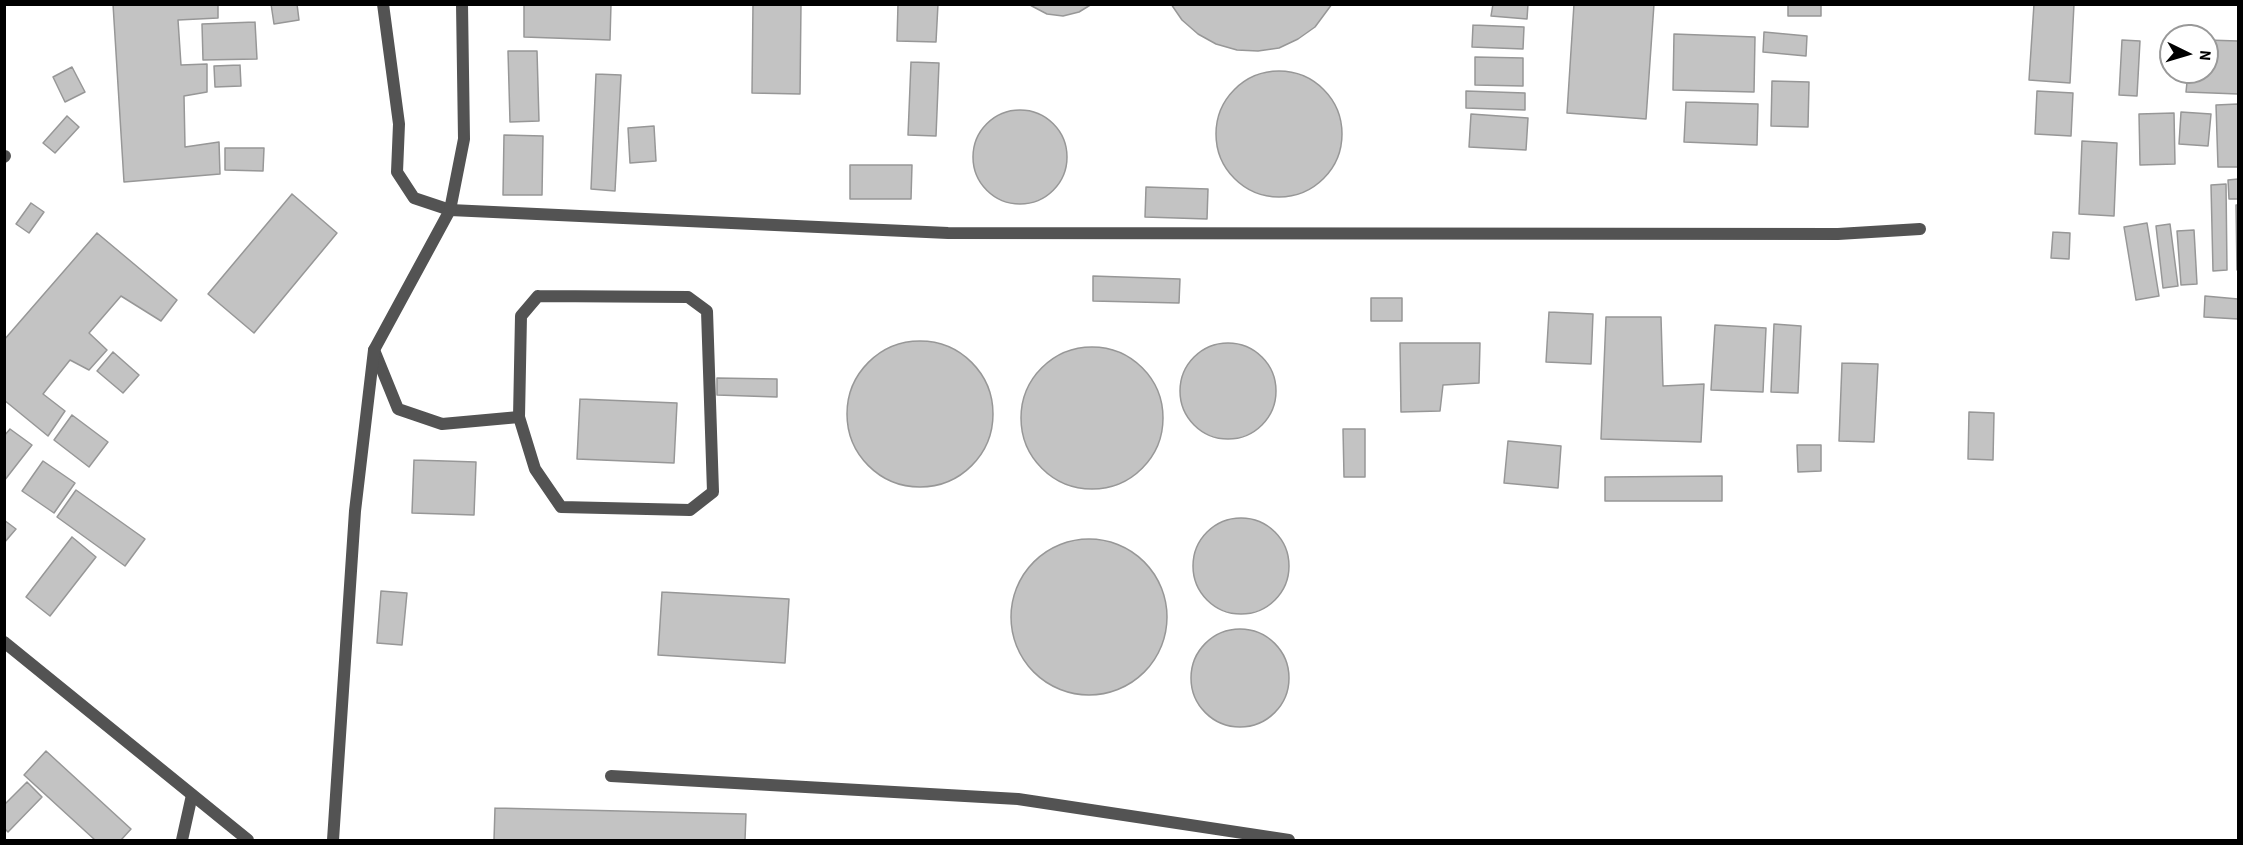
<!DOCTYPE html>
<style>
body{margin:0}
#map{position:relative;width:2243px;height:845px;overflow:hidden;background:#fff;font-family:"Source Sans 3",sans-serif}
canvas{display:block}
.frame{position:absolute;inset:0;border:6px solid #000;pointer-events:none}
.north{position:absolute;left:2159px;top:24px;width:60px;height:60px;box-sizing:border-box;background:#fff;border:2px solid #999;border-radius:50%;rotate:95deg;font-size:16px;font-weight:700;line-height:24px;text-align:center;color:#000}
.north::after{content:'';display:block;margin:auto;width:21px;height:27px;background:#000;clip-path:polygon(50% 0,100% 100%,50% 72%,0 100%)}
</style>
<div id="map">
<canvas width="2243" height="845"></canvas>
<div class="frame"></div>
<div class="north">N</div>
</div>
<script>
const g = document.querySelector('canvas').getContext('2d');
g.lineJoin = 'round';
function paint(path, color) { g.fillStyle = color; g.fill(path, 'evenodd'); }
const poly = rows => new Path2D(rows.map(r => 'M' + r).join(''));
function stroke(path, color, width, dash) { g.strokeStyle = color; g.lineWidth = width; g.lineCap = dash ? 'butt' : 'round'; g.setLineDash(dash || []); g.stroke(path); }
const building = poly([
 [113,4,218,4,218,18,178,20,181,65,207,64,207,92,184,96,185,147,219,142,220,174,124,182,113,4],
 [271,4,297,4,299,20,274,24,271,4],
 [524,4,611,4,610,40,524,37,524,4],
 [753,4,801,4,800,94,752,93,753,4],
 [898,4,938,4,936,42,897,41,898,4],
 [1028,4,1092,4,1079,12,1063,16,1047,14,1028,4],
 [1171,4,1332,4,1315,27,1298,39,1279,48,1258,51,1237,50,1216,44,1198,34,1182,20,1171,4],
 [1493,4,1528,4,1527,19,1491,16,1493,4],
 [1574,4,1654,4,1646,119,1567,113,1574,4],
 [1788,4,1821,4,1821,16,1788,16,1788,4],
 [2034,4,2074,4,2070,83,2029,80,2034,4],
 [255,22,257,59,203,60,202,24,255,22],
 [1473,25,1524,27,1523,49,1472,47,1473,25],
 [1764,32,1807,36,1806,56,1763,52,1764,32],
 [1674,34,1755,37,1754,92,1673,90,1674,34],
 [2122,40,2140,41,2137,96,2119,95,2122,40],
 [2207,40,2238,41,2238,94,2186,92,2188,72,2207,72,2207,40],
 [508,51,537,51,539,121,510,122,508,51],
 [1475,57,1523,58,1523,86,1475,85,1475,57],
 [911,62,939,63,936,136,908,135,911,62],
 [240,65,241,86,215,87,214,66,240,65],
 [72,67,85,92,65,102,53,77,72,67],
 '1216 134a63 63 0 1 1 126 0a63 63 0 1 1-126 0Z',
 [596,74,621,75,615,191,591,189,596,74],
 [1772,81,1809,82,1808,127,1771,126,1772,81],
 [1466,91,1525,93,1525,110,1466,108,1466,91],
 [2037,91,2073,93,2071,136,2035,134,2037,91],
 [1686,102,1758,104,1757,145,1684,142,1686,102],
 [2238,104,2238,167,2218,167,2216,105,2238,104],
 '973 157a47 47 0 1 1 94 0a47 47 0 1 1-94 0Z',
 [2181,112,2211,114,2208,146,2179,144,2181,112],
 [2174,113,2175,164,2140,165,2139,114,2174,113],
 [1471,114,1528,118,1526,150,1469,147,1471,114],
 [67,116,79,127,55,153,43,143,67,116],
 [654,126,656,161,630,163,628,128,654,126],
 [504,135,543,136,542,195,503,195,504,135],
 [2082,141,2117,143,2114,216,2079,214,2082,141],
 [225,148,264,148,263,171,225,170,225,148],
 [850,165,912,165,911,199,850,199,850,165],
 [2238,179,2238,199,2229,199,2228,180,2238,179],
 [2226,184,2227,270,2213,271,2211,185,2226,184],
 [1146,187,1208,189,1207,219,1145,217,1146,187],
 [292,194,337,233,254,333,208,294,292,194],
 [31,203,44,212,29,233,16,224,31,203],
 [2236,205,2238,205,2238,270,2237,270,2236,205],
 [2147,223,2159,296,2136,300,2124,227,2147,223],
 [2170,224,2178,286,2163,288,2156,226,2170,224],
 [2194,230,2197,284,2181,285,2177,231,2194,230],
 [2053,232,2070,233,2069,259,2051,258,2053,232],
 [97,233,177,300,161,321,121,296,89,333,107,350,89,370,70,360,43,394,65,411,48,436,4,400,4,340,97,233],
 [1093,276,1180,279,1179,303,1093,301,1093,276],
 [2205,296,2238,299,2238,319,2204,317,2205,296],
 [1371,298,1402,298,1402,321,1371,321,1371,298],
 [1549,312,1593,314,1591,364,1546,362,1549,312],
 [1606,317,1661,317,1663,386,1704,384,1701,442,1601,439,1606,317],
 [1774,324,1801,326,1798,393,1771,392,1774,324],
 [1715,325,1766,328,1763,392,1711,390,1715,325],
 '847 414a73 73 0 1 1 146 0a73 73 0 1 1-146 0Z',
 '1180 391a48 48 0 1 1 96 0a48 48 0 1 1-96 0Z',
 [1400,343,1480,343,1479,383,1443,385,1440,411,1401,412,1400,343],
 '1021 418a71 71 0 1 1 142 0a71 71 0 1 1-142 0Z',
 [113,352,139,375,123,393,97,371,113,352],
 [1842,363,1878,364,1874,442,1839,441,1842,363],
 [717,378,777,379,777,397,717,395,717,378],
 [580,399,677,403,674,463,577,459,580,399],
 [1969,412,1994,413,1993,460,1968,459,1969,412],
 [72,415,108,442,89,467,54,440,72,415],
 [10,429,32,445,4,481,4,436,10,429],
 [1343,429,1365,429,1365,477,1344,477,1343,429],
 [1508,441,1561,446,1558,488,1504,483,1508,441],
 [1797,445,1821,445,1821,471,1798,472,1797,445],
 [414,460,476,462,474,515,412,513,414,460],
 [43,461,75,483,54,513,22,491,43,461],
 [1722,476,1722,501,1605,501,1605,477,1722,476],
 [76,490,145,539,125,566,57,517,76,490],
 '1193 566a48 48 0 1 1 96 0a48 48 0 1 1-96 0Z',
 [4,520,16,529,4,543,4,520],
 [72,537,96,557,50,616,26,597,72,537],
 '1011 617a78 78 0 1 1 156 0a78 78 0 1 1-156 0Z',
 [381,591,407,593,402,645,377,643,381,591],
 [662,592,789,599,785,663,658,655,662,592],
 '1191 678a49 49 0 1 1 98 0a49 49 0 1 1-98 0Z',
 [46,751,131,829,121,840,95,840,24,775,46,751],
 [27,782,42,797,8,832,4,828,4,805,27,782],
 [495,808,746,814,745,840,494,840,495,808]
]);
paint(building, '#c3c3c3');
stroke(building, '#979797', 1.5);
stroke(poly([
 [383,4,399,124,397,172,414,198,450,210,948,233,1838,234,1920,229],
 [4,157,5,156],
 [538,296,688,297,707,311,713,492,690,510,561,507,535,469,519,417,521,316,538,296],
 [374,350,398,409,442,424,519,417],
 [611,776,1018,799,1289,840],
 [182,840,192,795]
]), '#535353', 12);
stroke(poly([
 [4,642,248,840],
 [333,840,355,511,374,350,450,210,464,139,462,4]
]), '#535353', 12);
</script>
